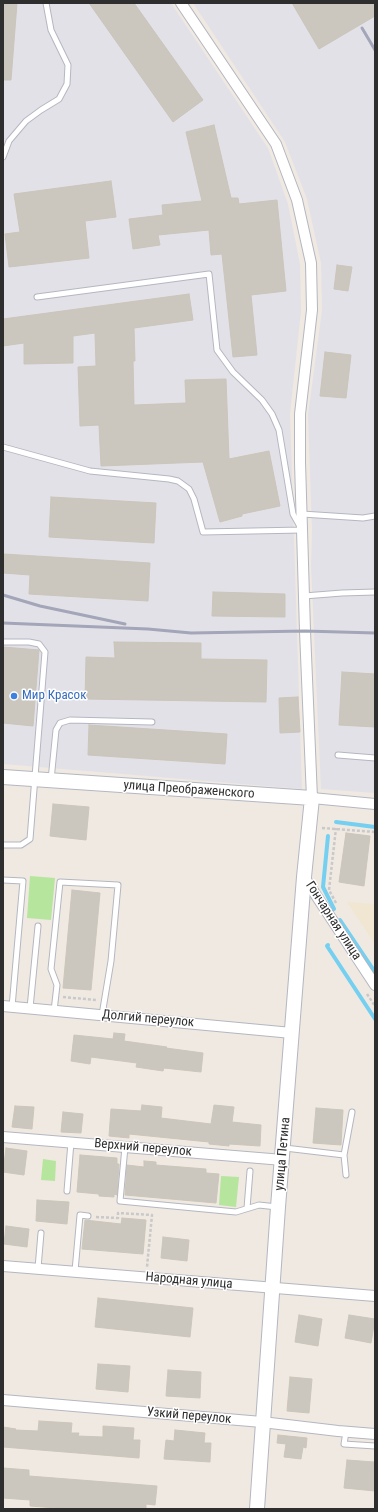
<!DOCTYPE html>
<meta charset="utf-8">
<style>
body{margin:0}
#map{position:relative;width:378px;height:1512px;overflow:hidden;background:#efe9e1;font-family:"Roboto Condensed",sans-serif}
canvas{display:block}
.frame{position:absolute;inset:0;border:4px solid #2e2e2e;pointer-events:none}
</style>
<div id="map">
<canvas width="378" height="1512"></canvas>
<div class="frame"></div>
</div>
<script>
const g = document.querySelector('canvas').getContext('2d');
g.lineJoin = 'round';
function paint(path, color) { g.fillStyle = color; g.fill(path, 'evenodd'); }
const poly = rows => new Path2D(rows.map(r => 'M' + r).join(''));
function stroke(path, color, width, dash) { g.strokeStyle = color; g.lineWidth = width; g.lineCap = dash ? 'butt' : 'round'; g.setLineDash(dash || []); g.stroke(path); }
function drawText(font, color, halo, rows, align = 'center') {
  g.font = font + ' "Roboto Condensed",sans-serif'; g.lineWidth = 3; g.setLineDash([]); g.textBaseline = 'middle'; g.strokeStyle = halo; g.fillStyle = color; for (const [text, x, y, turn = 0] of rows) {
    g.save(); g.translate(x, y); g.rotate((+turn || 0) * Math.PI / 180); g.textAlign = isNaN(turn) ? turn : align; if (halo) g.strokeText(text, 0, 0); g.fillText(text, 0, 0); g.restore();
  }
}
paint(poly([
 [3,3,171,3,268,148,288,204,300,264,301,311,290,414,302,789,3,764],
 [193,3,375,3,375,793,321,789,311,566,312,531,308,415,322,310,321,263,307,199,285,142]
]), '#e3e1e8');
paint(poly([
 [347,902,375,904,375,944]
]), '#f0e6d1');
paint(poly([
 [30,876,55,878,51,920,27,918],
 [43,1159,56,1161,55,1181,41,1180],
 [221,1176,239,1177,236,1207,219,1205]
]), '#b6e59e');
stroke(poly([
 [336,822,375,827],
 [328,836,323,887,334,909],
 [340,920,375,972],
 [328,945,327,946,375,1019]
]), '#75cff0', 4);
const building = poly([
 [3,3,17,3,11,80,3,80,3,3],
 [89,3,134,3,203,100,173,122,89,3],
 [292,3,375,3,375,16,319,49,292,3],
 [214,125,231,198,238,198,239,204,277,200,286,291,251,295,257,355,233,357,222,254,211,255,209,230,158,235,160,245,133,249,129,219,163,215,162,205,202,201,186,132,214,125],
 [111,181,116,217,85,221,89,258,9,267,5,234,20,232,14,194,111,181],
 [337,265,352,267,348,291,334,289,337,265],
 [189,294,193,320,134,328,135,361,133,361,134,405,186,403,185,380,226,379,229,459,269,451,280,506,242,514,242,516,220,522,203,462,101,466,99,425,80,426,78,367,96,366,95,333,73,336,73,363,24,364,24,343,3,346,3,319,189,294],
 [325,352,351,355,346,398,320,396,325,352],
 [51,497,156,503,154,543,49,537,51,497],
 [3,554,150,563,148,601,29,594,30,575,3,573,3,554],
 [213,592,285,594,285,617,212,616,213,592],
 [114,642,201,643,201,659,267,660,266,702,85,699,86,657,115,658,114,642],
 [3,647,39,650,33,726,3,723,3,647],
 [342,672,375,674,375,727,339,725,342,672],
 [298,697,300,732,280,733,279,698,298,697],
 [89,725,227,734,225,764,88,755,89,725],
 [53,804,89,807,86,840,50,836,53,804],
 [346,833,370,836,364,886,339,882,346,833],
 [72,890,100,893,91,990,63,988,72,890],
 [114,1033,125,1034,124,1041,167,1047,166,1048,203,1053,201,1072,164,1068,163,1071,136,1067,137,1063,91,1057,90,1064,71,1061,74,1035,113,1039,114,1033],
 [142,1105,162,1107,161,1118,211,1124,214,1105,234,1107,232,1122,261,1125,260,1146,229,1144,229,1146,209,1144,209,1142,129,1134,129,1138,109,1136,111,1109,141,1111,142,1105],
 [15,1106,34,1107,32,1129,12,1127,15,1106],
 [316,1108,343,1110,341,1145,313,1143,316,1108],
 [63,1112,83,1114,81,1133,61,1132,63,1112],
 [6,1148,27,1151,24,1175,3,1172,6,1148],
 [80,1155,117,1158,117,1164,119,1164,117,1195,114,1194,114,1197,99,1196,99,1194,77,1192,80,1155],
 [144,1161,156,1162,156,1165,206,1169,206,1173,219,1174,216,1203,125,1195,127,1165,144,1167,144,1161],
 [37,1200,69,1202,67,1224,36,1221,37,1200],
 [122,1218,146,1220,143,1254,82,1249,85,1220,121,1224,122,1218],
 [6,1226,29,1229,27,1247,4,1244,6,1226],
 [163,1237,189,1240,187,1261,161,1258,163,1237],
 [98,1298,193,1308,190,1337,95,1327,98,1298],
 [299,1315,322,1319,318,1346,295,1342,299,1315],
 [349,1315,375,1319,371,1343,345,1338,349,1315],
 [98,1364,130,1366,128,1392,96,1389,98,1364],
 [168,1370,201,1372,200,1398,166,1396,168,1370],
 [290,1377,312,1379,309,1413,287,1411,290,1377],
 [39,1421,72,1423,71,1433,79,1433,78,1436,103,1437,103,1426,134,1428,133,1440,140,1440,139,1458,3,1447,3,1427,16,1429,15,1430,38,1431,39,1421],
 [175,1430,205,1433,204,1443,211,1443,210,1462,164,1459,166,1440,174,1441,175,1430],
 [278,1435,307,1438,306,1448,303,1447,301,1459,284,1457,286,1444,277,1443,278,1435],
 [347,1460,374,1462,375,1491,344,1488,347,1460],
 [3,1468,29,1470,29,1476,157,1486,155,1505,146,1504,146,1509,70,1509,30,1506,30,1500,3,1498,3,1468]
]);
paint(building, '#cbc7bf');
stroke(building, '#cbc5ba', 1);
const lane = poly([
 [3,157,9,141,26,121,41,110,59,99,67,84,68,65,51,30,46,3],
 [3,447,90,471,169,479,178,481,189,489,194,499,203,532,302,530,293,514,279,430,272,414,262,400,233,372,217,350,209,274,37,297],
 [302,514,363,518,375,516],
 [304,596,342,593,375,592],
 [3,642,29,642,39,644,45,652,30,839,21,845,3,845],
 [338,755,375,758],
 [51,780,56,730,60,723,70,720,152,722],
 [3,880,23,881,12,1007],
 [30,1008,38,926],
 [54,1011,57,985,51,969,60,882,118,885,111,961,102,1015],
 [125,1147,120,1201,236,1212,259,1205,277,1207],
 [285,1148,344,1155,346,1175],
 [344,1155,352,1112],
 [67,1191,71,1142],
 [247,1208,250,1171],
 [38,1268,41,1233],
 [75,1271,80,1215,88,1216],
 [346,1432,344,1444,375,1446]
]);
const street = poly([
 [181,3,276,144,297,200,311,263,312,310,300,414,300,462,305,631,312,798,375,804],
 [304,877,375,985],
 [3,1006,292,1033],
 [3,1137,283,1160],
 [3,1266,375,1296],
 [3,1400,262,1422,338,1431,375,1434]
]);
const secondary = poly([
 [3,777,312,798,304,877,278,1207,257,1509]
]);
stroke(lane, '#b4b7c1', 7);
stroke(street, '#b4b7c1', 12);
stroke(secondary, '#b4b7c1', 16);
stroke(poly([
 [322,828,375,832],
 [336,903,329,890,336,828],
 [367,994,375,1006],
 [63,997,96,1000],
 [96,1217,118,1218,118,1213,152,1215,147,1267]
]), '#c9c9c9', 2.5, [3, 2]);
stroke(lane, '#fff', 5);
stroke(street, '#fff', 10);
stroke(secondary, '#fff', 14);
stroke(poly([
 [362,28,375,50],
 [3,595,40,606,125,624],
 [3,623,148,629,191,633,305,631,375,633]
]), '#a3a6b8', 3);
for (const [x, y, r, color] of [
 [14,696,4,"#3f7fe0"]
]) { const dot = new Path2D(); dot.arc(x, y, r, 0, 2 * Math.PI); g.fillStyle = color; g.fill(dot); stroke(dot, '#fff', 1.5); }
drawText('13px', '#366cbe', '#fff', [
 ["Мир Красок",22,696]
], 'left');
drawText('13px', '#2e2e2e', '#fff', [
 ["улица Преображенского",189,790,4],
 ["Гончарная улица",333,921,57],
 ["Долгий переулок",148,1019,5],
 ["Верхний переулок",143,1148,5],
 ["улица Петина",283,1154,-85],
 ["Народная улица",189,1281,5],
 ["Узкий переулок",189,1416,5]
]);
</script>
